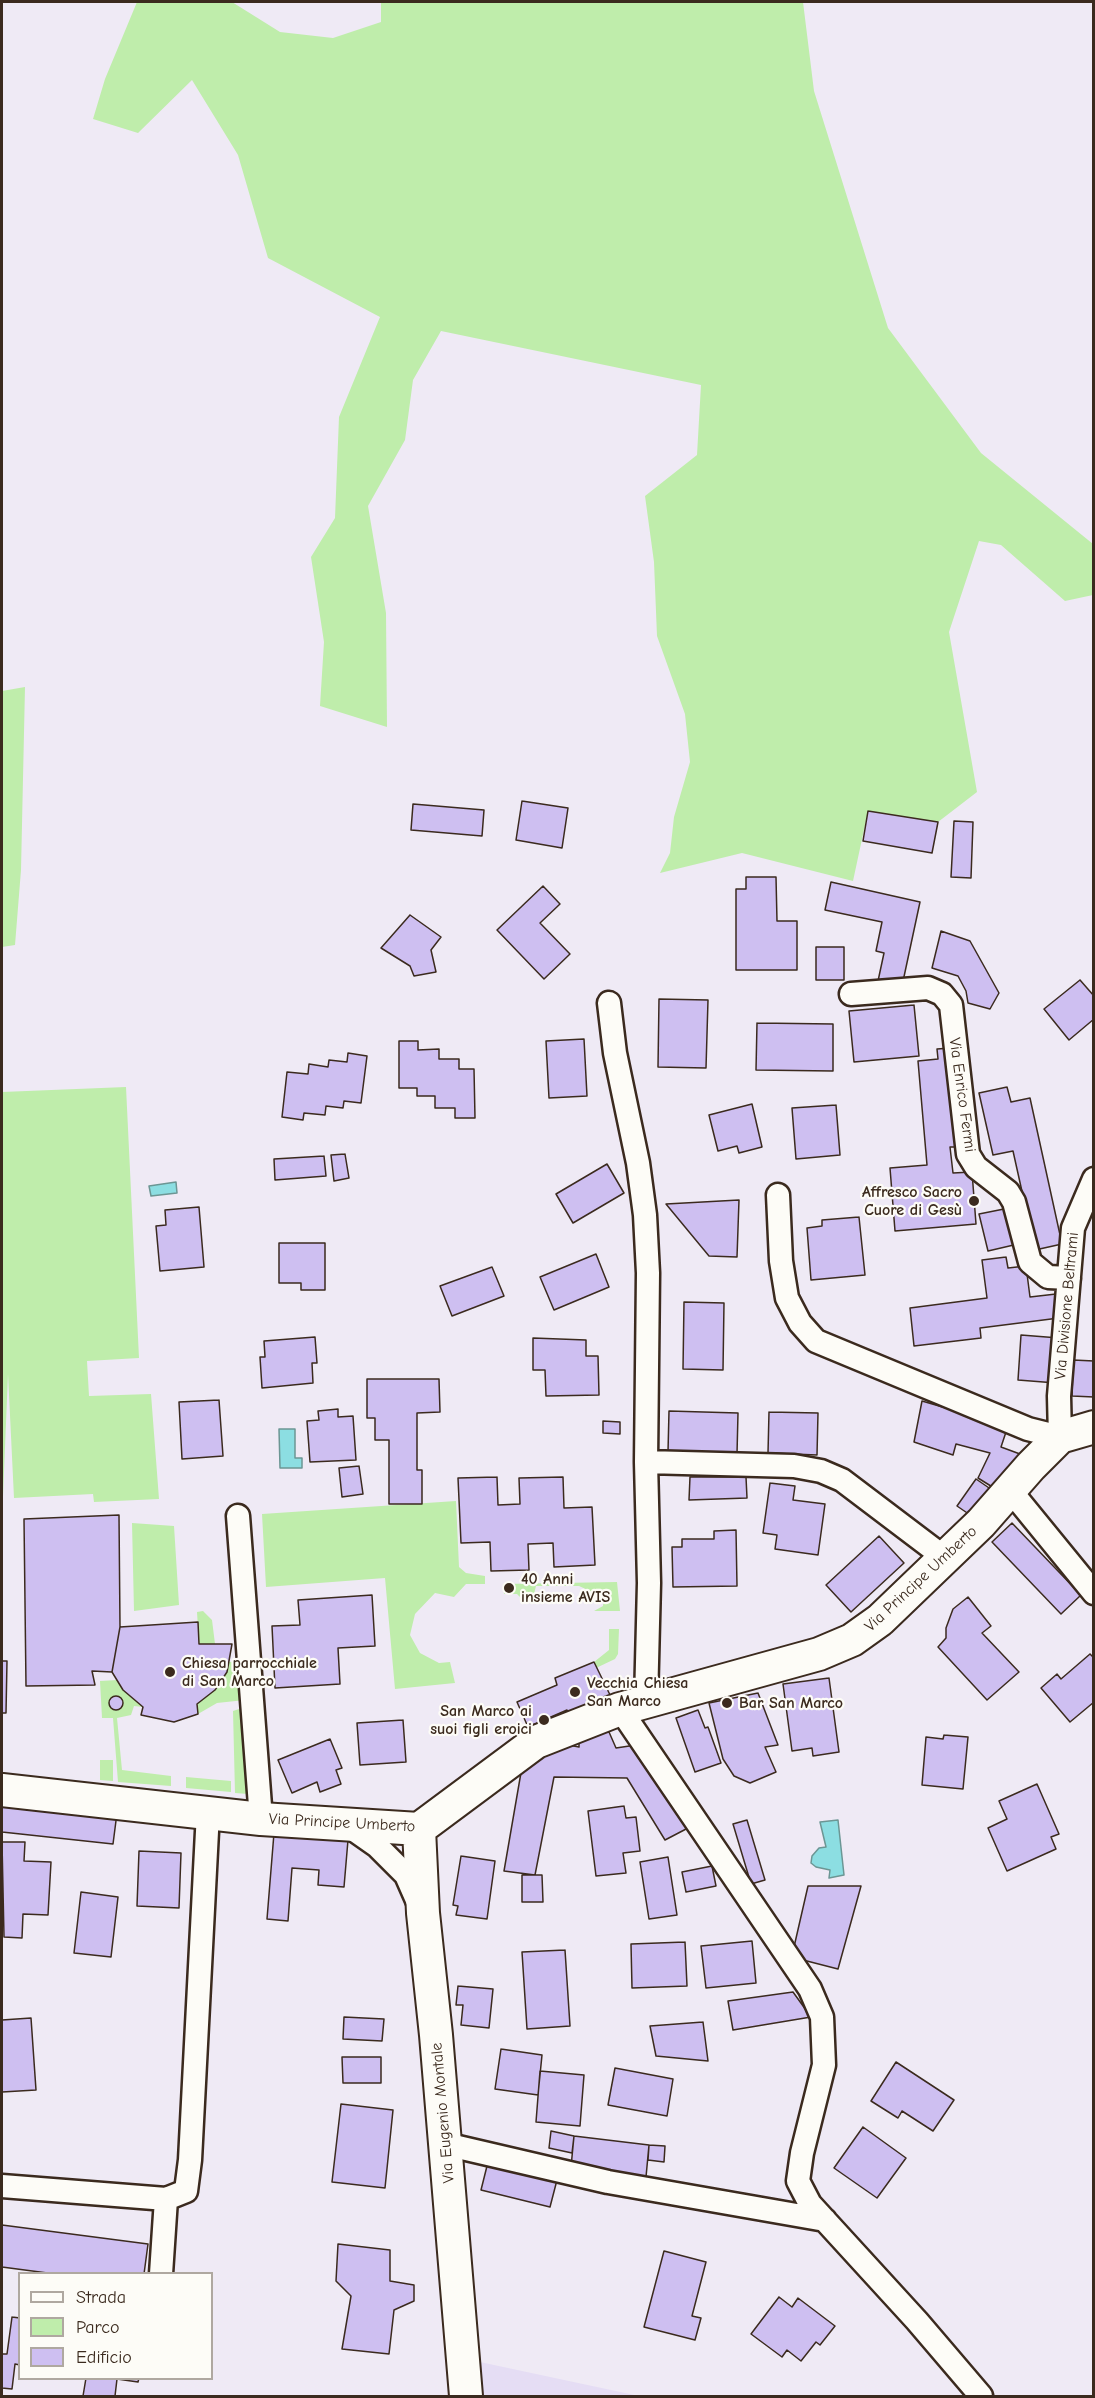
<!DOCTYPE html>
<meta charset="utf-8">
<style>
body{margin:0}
#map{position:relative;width:1095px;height:2398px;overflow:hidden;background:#efeaf5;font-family:"Comic Neue",sans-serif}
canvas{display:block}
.frame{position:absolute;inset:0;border:3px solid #3b2a1e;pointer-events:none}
.legend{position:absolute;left:18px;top:2272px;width:195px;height:108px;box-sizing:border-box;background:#fdfcf7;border:2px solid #afa8a0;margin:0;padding:8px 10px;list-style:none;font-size:18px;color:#3b2a1e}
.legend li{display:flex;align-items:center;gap:12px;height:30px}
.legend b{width:30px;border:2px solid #afa8a0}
</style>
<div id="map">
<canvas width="1095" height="2398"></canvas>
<div class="frame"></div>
<ul class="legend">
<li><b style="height:8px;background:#fdfcf7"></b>Strada</li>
<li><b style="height:16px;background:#bfedab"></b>Parco</li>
<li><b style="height:16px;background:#cebff1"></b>Edificio</li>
</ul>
</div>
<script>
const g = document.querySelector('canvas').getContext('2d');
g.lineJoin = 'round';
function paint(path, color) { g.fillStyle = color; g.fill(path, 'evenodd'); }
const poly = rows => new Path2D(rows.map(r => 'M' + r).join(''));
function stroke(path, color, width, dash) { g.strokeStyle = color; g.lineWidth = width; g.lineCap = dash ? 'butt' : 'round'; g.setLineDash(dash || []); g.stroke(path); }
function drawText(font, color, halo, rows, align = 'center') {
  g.font = font + ' "Comic Neue",sans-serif'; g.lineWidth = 4.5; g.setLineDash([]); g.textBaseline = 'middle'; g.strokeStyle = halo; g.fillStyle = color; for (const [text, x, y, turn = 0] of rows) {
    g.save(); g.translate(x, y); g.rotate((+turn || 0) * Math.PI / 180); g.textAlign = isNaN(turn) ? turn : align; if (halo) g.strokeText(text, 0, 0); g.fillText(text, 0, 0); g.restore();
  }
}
paint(poly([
 [480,2362,639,2396,483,2396]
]), '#e5ddf4');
paint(poly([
 [137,2,232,2,280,32,333,38,381,22,381,2,803,2,814,91,888,328,981,453,1093,544,1093,595,1065,601,1001,545,979,541,949,632,977,792,938,822,868,811,853,881,742,853,660,873,670,853,674,817,690,762,685,714,657,636,654,562,645,496,697,455,701,385,441,331,413,380,405,440,368,506,386,613,387,727,320,706,324,642,311,557,335,518,339,417,380,317,268,258,238,155,192,80,138,133,93,119,105,79],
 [25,687,21,870,15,945,2,947,2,691],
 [126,1087,139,1358,87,1361,89,1396,151,1394,159,1499,94,1502,93,1494,14,1498,8,1374,2,1521,2,1092],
 [456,1501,459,1567,466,1573,485,1576,485,1584,466,1584,454,1597,435,1593,415,1614,410,1635,420,1653,439,1663,450,1662,455,1683,395,1689,385,1578,266,1587,262,1514],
 [132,1523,174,1526,179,1605,134,1611],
 [617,1582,620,1611,594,1611,603,1606,604,1593,590,1591,579,1586,536,1586,534,1594,524,1601,517,1594,504,1594,503,1584],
 [203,1611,212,1620,215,1644,199,1644,197,1612],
 [609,1629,619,1629,618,1654,615,1659,596,1668,594,1662,609,1650],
 [242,1661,245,1700,217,1703,198,1714,197,1704,215,1689,227,1672,229,1662],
 [118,1680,123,1690,143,1707,134,1706,131,1715,117,1718,122,1770,171,1776,171,1786,118,1782,113,1718,102,1718,100,1681],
 [245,1707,248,1794,235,1793,233,1711],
 [100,1760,113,1760,113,1781,100,1780],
 [186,1777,231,1781,231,1792,186,1788]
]), '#bfedab');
const water = poly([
 [176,1182,177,1193,151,1196,149,1186,176,1182],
 [279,1429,295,1429,295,1458,302,1458,302,1468,280,1468,279,1429],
 [838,1820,844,1875,829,1878,830,1870,816,1867,811,1863,812,1856,819,1848,826,1847,820,1822,838,1820]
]);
paint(water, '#8cdee2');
stroke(water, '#6c9694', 1.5);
const building = poly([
 [522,801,568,808,562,848,516,840,522,801],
 [413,804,484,810,482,836,411,830,413,804],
 [868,811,938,822,932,853,863,841,868,811],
 [954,821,973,822,971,878,951,877,954,821],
 [746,877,776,877,777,921,797,921,797,970,736,970,736,889,746,889,746,877],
 [831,882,920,902,902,986,878,981,884,953,876,951,882,922,825,910,831,882],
 [543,886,560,904,540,923,570,954,544,979,497,930,543,886],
 [410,915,441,937,431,950,436,972,414,976,410,966,381,948,410,915],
 [941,931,970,941,999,993,990,1009,968,1003,966,991,958,976,932,968,941,931],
 [816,947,844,947,844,980,816,980,816,947],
 [1080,980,1094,996,1094,1019,1069,1040,1044,1009,1080,980],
 [659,999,708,1000,706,1068,658,1067,659,999],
 [914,1005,919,1056,854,1062,849,1011,914,1005],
 [757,1023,833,1024,833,1071,756,1070,757,1023],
 [584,1039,587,1096,549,1098,546,1041,584,1039],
 [399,1041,418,1041,418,1050,439,1049,439,1059,459,1059,459,1069,474,1069,475,1118,455,1118,455,1108,435,1108,435,1096,417,1096,417,1088,399,1088,399,1041],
 [950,1048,957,1147,950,1147,953,1173,972,1172,976,1224,895,1231,890,1168,927,1165,918,1061,938,1059,937,1049,950,1048],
 [348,1053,367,1056,361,1103,344,1101,343,1108,326,1106,325,1115,304,1113,303,1120,282,1117,287,1072,308,1074,309,1064,328,1067,329,1060,347,1062,348,1053],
 [1007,1087,1011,1102,1030,1098,1062,1244,1035,1250,1013,1151,993,1155,979,1093,1007,1087],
 [752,1104,762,1147,739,1153,737,1146,718,1151,709,1115,752,1104],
 [836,1105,840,1155,796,1159,792,1108,836,1105],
 [345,1154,349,1178,334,1181,331,1155,345,1154],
 [324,1156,326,1176,275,1180,274,1159,324,1156],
 [607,1164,624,1193,573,1223,556,1194,607,1164],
 [739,1200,737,1257,709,1256,666,1204,739,1200],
 [199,1207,204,1267,160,1271,156,1226,166,1225,165,1210,199,1207],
 [1009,1208,1018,1244,988,1251,979,1214,1009,1208],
 [859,1217,865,1275,811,1280,807,1228,822,1226,822,1220,859,1217],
 [279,1243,325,1243,325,1290,301,1290,301,1283,279,1283,279,1243],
 [596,1254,609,1287,554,1310,540,1277,596,1254],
 [1006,1257,1008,1268,1026,1266,1030,1297,1056,1294,1059,1318,980,1328,981,1338,914,1346,910,1308,987,1298,982,1260,1006,1257],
 [492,1267,504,1296,452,1316,440,1286,492,1267],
 [684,1302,724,1303,723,1370,683,1369,684,1302],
 [1021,1335,1059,1338,1056,1383,1018,1380,1021,1335],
 [315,1337,317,1363,312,1363,313,1383,262,1388,260,1357,265,1357,264,1341,315,1337],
 [533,1338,586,1340,586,1356,598,1356,599,1395,546,1396,545,1370,533,1370,533,1338],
 [1073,1360,1094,1361,1094,1397,1072,1396,1073,1360],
 [367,1379,439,1379,440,1412,417,1413,417,1470,422,1470,422,1504,389,1504,389,1440,375,1440,375,1418,367,1418,367,1379],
 [219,1400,223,1456,182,1459,179,1402,219,1400],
 [922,1401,1008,1426,1001,1447,1020,1454,1002,1493,978,1478,990,1453,956,1444,953,1455,914,1442,922,1401],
 [338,1409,338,1417,353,1416,356,1460,310,1462,307,1421,319,1420,318,1411,338,1409],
 [669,1411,738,1413,737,1454,668,1452,669,1411],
 [769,1412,818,1413,817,1455,768,1453,769,1412],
 [603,1421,620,1422,620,1434,603,1433,603,1421],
 [359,1466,363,1494,342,1497,339,1468,359,1466],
 [497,1477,498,1505,520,1504,519,1478,563,1477,564,1508,592,1507,595,1565,554,1567,553,1543,528,1544,529,1570,491,1571,490,1542,461,1543,458,1478,497,1477],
 [690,1477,746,1477,747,1498,689,1500,690,1477],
 [976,1479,995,1492,976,1519,957,1506,976,1479],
 [770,1483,795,1486,793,1500,825,1504,818,1555,775,1549,777,1535,763,1533,770,1483],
 [119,1515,120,1627,112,1672,92,1671,95,1685,26,1686,24,1519,119,1515],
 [1012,1523,1081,1595,1061,1614,992,1542,1012,1523],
 [736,1530,737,1586,673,1587,672,1547,682,1547,682,1539,714,1539,714,1531,736,1530],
 [879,1536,904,1563,851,1612,826,1585,879,1536],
 [372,1595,375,1646,338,1648,340,1684,275,1688,272,1626,300,1625,298,1600,372,1595],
 [968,1597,991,1626,982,1633,1019,1672,987,1700,938,1647,946,1638,946,1628,953,1609,968,1597],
 [198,1622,199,1644,232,1644,227,1672,215,1690,197,1704,198,1714,174,1722,141,1715,143,1707,123,1690,112,1672,120,1627,198,1622],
 [1090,1654,1094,1658,1094,1702,1070,1722,1041,1688,1057,1674,1061,1679,1090,1654],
 [2,1661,7,1661,6,1713,2,1713,2,1661],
 [594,1662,612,1699,570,1717,567,1710,528,1727,517,1702,557,1685,555,1678,594,1662],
 [829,1678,839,1752,813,1756,812,1748,792,1751,783,1684,829,1678],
 [758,1693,778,1745,765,1747,776,1772,750,1783,734,1776,723,1759,709,1703,758,1693],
 '109 1703a7 7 0 1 1 14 0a7 7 0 1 1-14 0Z',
 [698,1710,705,1728,708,1727,721,1763,695,1772,676,1718,698,1710],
 [403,1720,406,1762,360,1765,357,1723,403,1720],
 [609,1732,616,1748,636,1745,688,1828,665,1840,627,1778,554,1777,535,1875,504,1871,523,1761,558,1743,579,1747,579,1734,609,1732],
 [944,1735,968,1737,963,1789,922,1785,926,1737,943,1739,944,1735],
 [330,1739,342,1768,336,1770,341,1784,320,1792,317,1782,292,1793,278,1760,330,1739],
 [1037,1784,1059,1834,1051,1837,1056,1849,1007,1871,988,1828,1007,1819,999,1801,1037,1784],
 [2,1800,117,1813,113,1844,2,1832,2,1800],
 [624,1806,626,1818,636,1817,640,1851,623,1853,626,1873,596,1876,588,1811,624,1806],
 [747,1820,765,1880,751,1884,733,1824,747,1820],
 [274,1833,348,1840,344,1887,318,1885,319,1870,292,1868,288,1921,267,1919,274,1833],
 [2,1842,25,1842,24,1861,51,1862,48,1915,23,1914,22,1938,4,1937,2,1842],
 [139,1851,181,1853,179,1908,137,1906,139,1851],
 [461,1856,495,1861,487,1919,456,1915,458,1906,453,1905,461,1856],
 [668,1857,677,1915,649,1919,640,1862,668,1857],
 [712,1866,716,1886,686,1892,682,1872,712,1866],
 [522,1875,542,1875,543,1902,522,1902,522,1875],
 [808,1886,861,1886,838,1969,803,1960,794,1947,808,1886],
 [81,1892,118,1897,111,1957,74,1953,81,1892],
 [752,1941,756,1983,706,1988,701,1946,752,1941],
 [685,1942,687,1986,632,1988,631,1944,685,1942],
 [565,1950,570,2026,527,2029,522,1952,565,1950],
 [458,1986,493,1989,489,2028,461,2025,463,2005,456,2005,458,1986],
 [793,1992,811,2017,733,2030,728,2001,793,1992],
 [344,2017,384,2019,382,2041,343,2039,344,2017],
 [31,2018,36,2090,2,2092,2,2020,31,2018],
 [703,2022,708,2061,656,2056,650,2026,703,2022],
 [501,2049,542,2055,538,2095,495,2089,501,2049],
 [342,2057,381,2057,381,2083,343,2083,342,2057],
 [896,2062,954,2100,933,2131,902,2111,898,2118,871,2101,896,2062],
 [615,2068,673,2079,667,2116,608,2105,615,2068],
 [540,2071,584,2075,580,2126,536,2122,540,2071],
 [341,2104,393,2110,385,2188,332,2182,341,2104],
 [863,2127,906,2158,877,2198,834,2168,863,2127],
 [551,2131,574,2136,572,2153,549,2148,551,2131],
 [574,2136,649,2145,646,2177,571,2167,574,2136],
 [649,2145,665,2146,664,2162,648,2160,649,2145],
 [488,2162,557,2180,550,2207,481,2190,488,2162],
 [2,2225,148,2244,144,2274,55,2274,2,2267,2,2225],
 [338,2244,390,2250,390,2281,414,2285,414,2301,394,2310,389,2354,342,2349,351,2296,336,2281,338,2244],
 [664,2251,706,2262,692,2316,701,2318,695,2340,644,2327,664,2251],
 [779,2297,792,2307,798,2298,835,2326,820,2345,816,2342,801,2361,787,2350,782,2357,751,2334,779,2297],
 [12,2317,20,2318,20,2365,15,2364,12,2389,2,2388,2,2354,7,2354,12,2317],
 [86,2378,139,2378,138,2382,117,2379,115,2396,83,2396,86,2378]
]);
paint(building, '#cebff1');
stroke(building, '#3b2a1e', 1.5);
const street = poly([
 [851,994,928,988,942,994,951,1005,968,1154,976,1167,1008,1192,1014,1202,1030,1262,1048,1277,1069,1278],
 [609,1003,615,1053,638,1163,645,1215,648,1273,646,1462,649,1583,646,1702],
 [778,1195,781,1261,787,1298,800,1323,816,1341,1028,1429,1060,1437,1059,1396,1073,1228,1094,1179],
 [646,1462,794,1466,821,1471,842,1480,945,1558],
 [1010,1490,1094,1593],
 [238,1516,261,1819],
 [620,1709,810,1989,822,2017,824,2065,802,2153,798,2181,810,2204,917,2321,981,2396],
 [347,1825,377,1846,406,1875,417,1900],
 [445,2144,608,2182,825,2220],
 [2,2186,166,2199,186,2191,190,2160,208,1812],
 [161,2274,166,2199]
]);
const secondary = poly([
 [2,1790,261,1819,419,1829,536,1742,620,1709,819,1654,852,1640,880,1620,981,1523,1031,1466,1060,1437,1094,1427],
 [419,1829,423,1913,436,2035,466,2396]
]);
stroke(street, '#3b2a1e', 27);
stroke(secondary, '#3b2a1e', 36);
stroke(street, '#fdfcf7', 22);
stroke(secondary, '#fdfcf7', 32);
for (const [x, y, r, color] of [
 [974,1201,6,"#3b2a1e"],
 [509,1588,6,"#3b2a1e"],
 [170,1672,6,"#3b2a1e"],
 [575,1692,6,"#3b2a1e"],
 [727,1703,6,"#3b2a1e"],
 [544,1720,6,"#3b2a1e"]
]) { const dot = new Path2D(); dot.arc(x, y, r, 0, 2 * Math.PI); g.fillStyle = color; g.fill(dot); stroke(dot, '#fdfcf7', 2); }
drawText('16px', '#3b2a1e', '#fdfcf7', [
 ["Via Enrico Fermi",962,1095,82],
 ["Via Divisione Beltrami",1067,1306,-85],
 ["Via Principe Umberto",921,1579,-43],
 ["Via Principe Umberto",342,1823,3],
 ["Via Eugenio Montale",443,2113,-95]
]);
drawText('bold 16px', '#3b2a1e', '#fdfcf7', [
 ["Affresco Sacro",962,1192,"right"],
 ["Cuore di Gesù",962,1210,"right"],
 ["40 Anni",521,1579],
 ["insieme AVIS",521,1597],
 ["Chiesa parrocchiale",182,1663],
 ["di San Marco",182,1681],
 ["Vecchia Chiesa",587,1683],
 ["San Marco",587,1701],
 ["Bar San Marco",739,1703],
 ["San Marco ai",532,1711,"right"],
 ["suoi figli eroici",532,1729,"right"]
], 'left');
</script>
